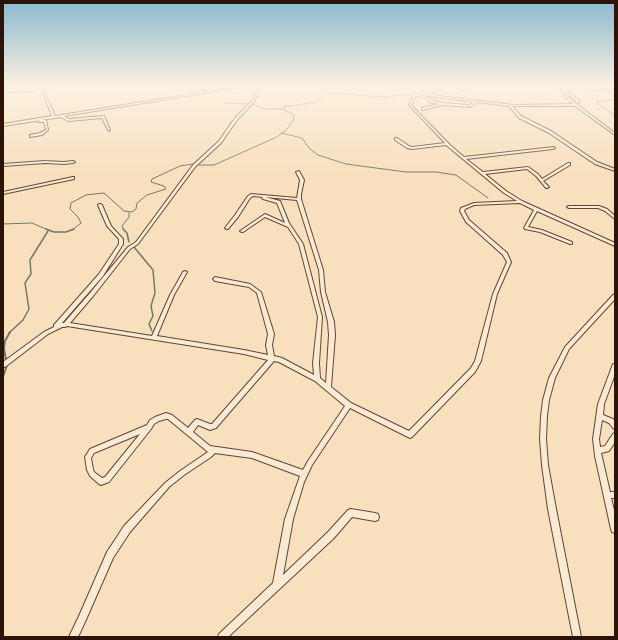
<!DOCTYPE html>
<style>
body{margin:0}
#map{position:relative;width:618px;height:640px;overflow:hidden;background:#f8dfbd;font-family:"Libre Bodoni",serif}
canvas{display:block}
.frame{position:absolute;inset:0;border:4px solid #2b1407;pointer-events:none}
</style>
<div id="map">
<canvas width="618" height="640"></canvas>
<div class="frame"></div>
</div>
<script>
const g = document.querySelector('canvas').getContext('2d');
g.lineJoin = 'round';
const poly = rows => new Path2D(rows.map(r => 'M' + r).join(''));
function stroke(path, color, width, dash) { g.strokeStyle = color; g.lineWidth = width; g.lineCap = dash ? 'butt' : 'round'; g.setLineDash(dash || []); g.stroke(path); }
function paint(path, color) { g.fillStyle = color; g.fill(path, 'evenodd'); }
stroke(poly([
 [610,87,615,88],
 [322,92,380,97,415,94],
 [3,93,31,92,43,87],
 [615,100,596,102,615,116],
 [226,103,249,104],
 [252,104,265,109,283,109],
 [281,133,302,138,309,148,318,155,346,164,406,172,436,172,456,175,488,198],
 [199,165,214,165,277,137,287,129,294,119,293,114,284,110,284,107,317,102,322,96,322,87],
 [3,224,32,223,48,230],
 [72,230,81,223,78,217,70,209,71,203,86,195,104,193,124,211,132,212,136,209,137,203,147,195,166,189,164,186,151,182,152,179,180,166,193,164],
 [124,230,122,226,129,217,129,213]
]), '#71796a', 1);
stroke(poly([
 [46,229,54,232,66,232,74,229],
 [123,229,127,233,129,242],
 [134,247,153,270,155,293,151,306,153,316,149,324,152,331],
 [9,333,23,320,29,309,25,283,31,274,30,260,48,231]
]), '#71796a', 1.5);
stroke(poly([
 [6,360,4,349,5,341,10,332],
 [3,377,7,365]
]), '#71796a', 2);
const street = poly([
 [44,87,53,87,46,89,45,93,55,116,198,93,205,87,207,87,201,93,236,87,242,87,64,116,69,119,104,116,110,130,109,131,108,130,102,118,68,121,61,117,3,126,3,124,52,116,43,93,44,87],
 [260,87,262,87,253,103,237,120,221,143,195,167,138,244,130,249,94,295,70,323,152,336,170,295,183,272,185,271,187,272,174,295,157,336,244,350,268,355,266,345,268,334,257,293,249,287,215,281,213,279,215,277,250,284,261,292,274,334,272,345,274,356,282,358,314,375,313,363,318,317,299,244,288,227,265,217,243,232,242,232,240,231,265,214,285,223,277,203,263,199,262,198,263,197,253,196,250,198,238,217,228,229,227,229,225,228,235,215,248,196,251,194,297,198,300,180,296,172,299,171,304,180,301,194,301,199,323,270,325,292,334,322,335,335,331,387,351,403,409,431,471,368,475,361,493,294,507,262,503,255,466,222,460,211,461,208,474,203,517,201,504,193,446,145,412,149,407,148,395,140,395,138,397,138,409,146,412,147,445,143,409,105,414,94,422,93,436,95,429,87,431,87,439,96,479,101,515,105,573,104,564,95,560,87,562,87,566,95,575,103,615,133,615,135,575,106,512,106,521,116,551,131,597,162,615,169,615,171,595,164,549,133,519,118,509,106,477,102,470,107,442,105,423,110,422,110,422,108,439,104,430,102,426,99,427,97,432,100,442,103,469,105,474,102,422,95,416,96,411,105,450,145,464,157,554,147,555,148,553,149,466,159,483,172,528,167,538,174,542,179,568,163,570,163,570,165,543,181,549,187,547,188,546,188,536,176,527,169,485,174,506,191,522,201,615,243,615,246,537,211,528,227,542,230,572,242,572,244,570,244,540,232,525,229,524,228,534,210,520,203,474,205,465,209,464,211,469,220,507,253,511,262,497,294,481,361,475,372,412,437,410,438,350,408,312,465,304,482,293,519,283,575,328,532,348,510,351,509,375,513,378,514,379,517,378,520,375,521,352,517,334,538,228,637,218,637,219,634,273,583,285,519,300,476,252,458,215,453,211,457,184,475,169,487,130,532,113,558,85,622,78,637,69,637,79,616,107,552,124,526,165,483,180,471,208,452,168,419,166,419,159,421,154,424,151,429,109,482,101,485,99,484,90,476,87,470,85,457,90,449,147,425,150,420,155,417,166,413,172,415,188,428,195,420,197,419,210,424,212,424,268,360,244,354,67,326,65,327,62,327,48,334,5,367,3,367,3,362,44,332,54,327,54,325,99,274,119,244,119,239,107,226,98,205,99,204,100,204,102,205,111,226,123,239,123,244,103,276,62,323,64,323,90,293,128,247,136,242,193,165,219,141,235,118,251,102,260,87],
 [265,197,297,200,319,270,321,292,328,322,329,335,326,383,320,378,319,363,322,317,303,244,289,223,280,201,265,197],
 [274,361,279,362,315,381,345,406,308,461,303,470,252,452,210,446,193,432,198,425,210,430,216,428,274,361],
 [140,434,105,477,102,478,94,472,93,469,91,458,94,453,140,434],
 [467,87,469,87,468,90,463,91,462,90,466,89,467,87],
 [568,87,570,87,572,94,579,101,579,103,577,103,570,95,568,87],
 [577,87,584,87,615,91,615,93,577,87],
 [39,120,46,120,48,130,42,135,30,137,30,135,40,133,46,130,44,122,38,122,38,120,39,120],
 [45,161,64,162,73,161,75,162,73,163,64,164,45,163,3,166,3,164,45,161],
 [73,177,74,177,74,179,3,194,3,192,73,177],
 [568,206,599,206,607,209,615,216,615,219,605,211,598,208,569,208,567,207,568,206],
 [615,294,615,299,569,349,555,378,549,400,547,416,546,439,548,465,556,509,581,637,573,637,548,509,542,465,540,439,541,416,543,400,549,378,565,347,613,295,615,294],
 [613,364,615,364,615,374,604,404,603,415,613,419,615,421,615,429,613,428,609,423,602,420,599,439,600,447,605,446,613,434,615,433,615,442,609,451,601,453,610,492,615,492,615,498,611,498,615,514,615,533,612,532,611,529,595,456,593,439,598,404,613,364]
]);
stroke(street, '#5e4734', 2);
paint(street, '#faead4');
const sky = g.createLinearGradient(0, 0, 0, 177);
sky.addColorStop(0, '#8bb8d0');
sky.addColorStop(0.49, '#fcf1e1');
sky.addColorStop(1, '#fcf1e100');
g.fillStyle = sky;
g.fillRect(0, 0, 618, 177);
</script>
